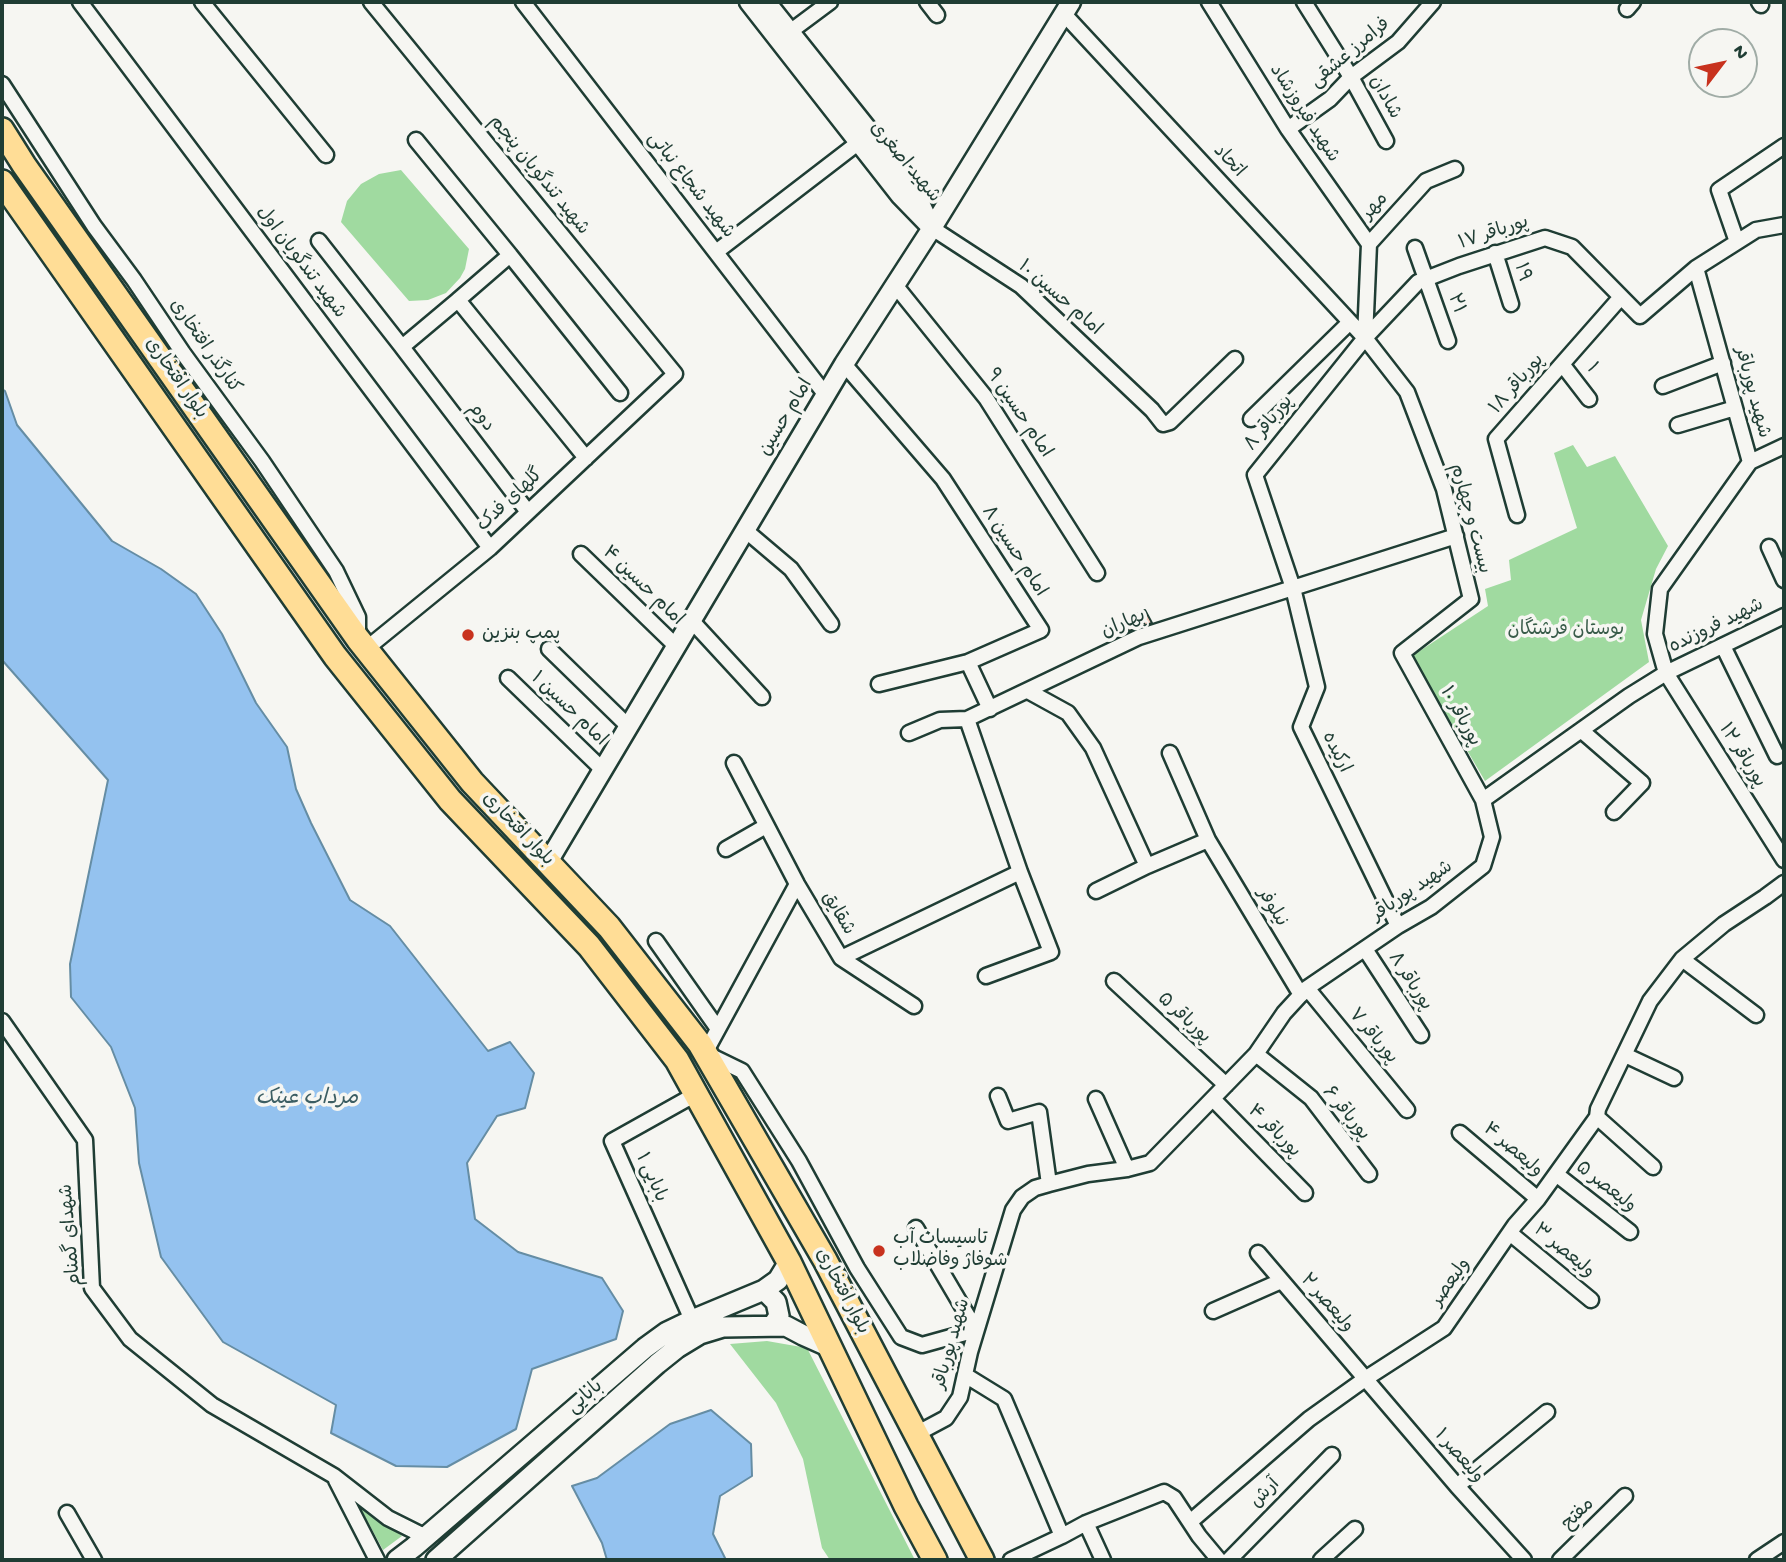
<!DOCTYPE html>
<meta charset="utf-8">
<style>
body{margin:0}
#map{position:relative;width:1786px;height:1562px;overflow:hidden;background:#f6f6f2;font-family:"Gochi Hand",sans-serif}
canvas{display:block}
.frame{position:absolute;inset:0;border:4px solid #1f3d34;pointer-events:none}
.north{position:absolute;left:1688px;top:28px;width:70px;height:70px;box-sizing:border-box;background:#f6f6f2;border:2px solid #a0aca6;border-radius:50%;rotate:58deg;font-size:19px;font-weight:700;line-height:28px;text-align:center;color:#1f3d34}
.north::after{content:'';display:block;margin:auto;width:24px;height:32px;background:#c8321e;clip-path:polygon(50% 0,100% 100%,50% 72%,0 100%)}
</style>
<div id="map">
<canvas width="1786" height="1562"></canvas>
<div class="frame"></div>
<div class="north">N</div>
</div>
<script>
const g = document.querySelector('canvas').getContext('2d');
g.lineJoin = 'round';
function paint(path, color) { g.fillStyle = color; g.fill(path, 'evenodd'); }
const poly = rows => new Path2D(rows.map(r => 'M' + r).join(''));
function stroke(path, color, width, dash) { g.strokeStyle = color; g.lineWidth = width; g.lineCap = dash ? 'butt' : 'round'; g.setLineDash(dash || []); g.stroke(path); }
function drawText(font, color, halo, rows, align = 'center') {
  g.font = font + ' "Gochi Hand","Playpen Sans Arabic",sans-serif'; g.lineWidth = 7; g.setLineDash([]); g.textBaseline = 'middle'; g.strokeStyle = halo; g.fillStyle = color; for (const [text, x, y, turn = 0] of rows) {
    g.save(); g.translate(x, y); g.rotate((+turn || 0) * Math.PI / 180); g.textAlign = isNaN(turn) ? turn : align; if (halo) g.strokeText(text, 0, 0); g.fillText(text, 0, 0); g.restore();
  }
}
paint(poly([
 [401,170,469,249,465,269,460,278,446,293,428,300,409,301,341,222,347,201,361,184,379,174],
 [1573,445,1587,467,1615,456,1668,546,1656,569,1641,620,1649,662,1485,781,1412,656,1488,606,1485,589,1511,580,1509,560,1577,528,1554,453],
 [767,1341,807,1348,915,1560,830,1560,822,1548,803,1459,776,1403,730,1344],
 [356,1500,402,1536,383,1550]
]), '#a0daa0');
const water = poly([
 [2,389,5,391,17,425,112,541,161,569,196,594,222,634,256,703,287,747,296,789,311,823,350,900,390,926,488,1051,510,1042,534,1073,525,1108,497,1116,467,1163,475,1219,518,1252,602,1278,623,1311,616,1339,532,1369,516,1429,447,1467,396,1466,331,1433,336,1405,223,1342,161,1257,139,1163,135,1108,111,1047,71,997,70,964,108,780,2,660,2,389],
 [711,1410,751,1444,752,1476,720,1496,713,1534,726,1560,607,1560,602,1543,572,1486,597,1478,670,1424,711,1410]
]);
paint(water, '#94c2ef');
stroke(water, '#658da4', 2);
const building = poly([
 [1145,610,1152,623,1129,631,1124,621,1145,610]
]);
paint(building, '#f9ccbc');
stroke(building, '#1f3d34', 2);
const minor = poly([
 [80,2,490,548],
 [202,2,326,155],
 [523,2,825,394],
 [927,2,937,15],
 [1209,2,1288,129,1369,244],
 [1304,2,1351,77,1386,141],
 [1759,2,1761,5],
 [1627,9,1633,2],
 [1064,14,1365,338,1407,392,1444,489,1471,599,1402,653,1483,800],
 [783,37,830,2],
 [2,84,94,226,134,280,183,353,262,461,336,571,358,617,358,637],
 [1288,129,1330,99,1351,77,1398,42,1433,2],
 [416,140,510,255],
 [1784,225,1756,230,1696,268,1750,462,1660,589,1655,634,1666,673,1784,860],
 [932,228,1021,286,1152,410,1163,424,1170,422,1235,359],
 [319,241,402,347,458,300,586,458],
 [1737,242,1719,190,1784,146],
 [1415,248,1448,341],
 [716,252,867,136],
 [1495,253,1511,304],
 [895,285,986,398,1097,573],
 [458,300,510,255,620,393],
 [1365,338,1369,244,1426,181,1455,169],
 [402,347,528,512],
 [844,364,943,479,1041,630,968,662,879,684],
 [1562,364,1589,399],
 [1663,386,1723,363],
 [1251,419,1350,322],
 [1678,425,1735,408],
 [1750,462,1784,446],
 [1517,515,1496,439,1621,297],
 [745,530,791,569,831,624],
 [1769,547,1784,580],
 [581,554,676,646],
 [691,620,762,697],
 [1723,646,1777,756],
 [366,649,490,548,675,374,371,2],
 [549,649,628,726],
 [968,662,990,709],
 [508,678,602,769],
 [1028,691,1068,713,1093,748,1147,866,1096,891],
 [967,719,1020,872,1051,952,986,976],
 [1582,731,1642,783,1614,812],
 [909,733,940,720,967,719,1139,637,1456,536],
 [1170,753,1208,840,1301,995],
 [734,763,797,884,841,958,914,1006],
 [726,849,766,826],
 [1147,866,1208,840],
 [797,884,705,1053,742,1071,799,1161,857,1268,901,1337,922,1345,976,1330,916,1228],
 [1398,926,1301,727,1317,687,1293,588,1255,475,1365,338,1418,282,1459,266,1545,238,1572,247,1640,316,1696,268],
 [656,941,718,1029],
 [1365,949,1421,1035],
 [841,958,1020,872],
 [1682,959,1756,1015],
 [1114,981,1226,1085],
 [1307,988,1407,1110],
 [2,1021,85,1140,92,1288,130,1339,212,1405,334,1476,388,1518,426,1537],
 [1256,1054,1311,1098,1369,1174],
 [1625,1055,1674,1078],
 [998,1096,1008,1121,1039,1112,1049,1184],
 [1096,1099,1127,1169],
 [1213,1099,1305,1193],
 [1597,1117,1653,1167],
 [1460,1133,1538,1199],
 [1556,1174,1630,1232],
 [1511,1234,1591,1300],
 [1258,1253,1457,1486,1524,1560],
 [1213,1311,1281,1281],
 [692,1320,612,1141,696,1094],
 [965,1375,1004,1399,1062,1536],
 [916,1434,946,1418,960,1397,970,1352,1013,1210,1022,1197,1035,1188,1049,1184,1088,1174,1127,1169,1150,1163,1256,1054,1284,1013,1307,988,1398,926,1431,907,1483,866,1492,837,1483,800,1629,696,1666,673,1784,616],
 [336,1480,377,1560],
 [1457,1486,1547,1412],
 [67,1513,94,1560],
 [1190,1522,1309,1419,1365,1379,1444,1328,1515,1225,1538,1199,1597,1117,1598,1109,1650,1001,1682,959,1724,924,1765,897,1784,883],
 [1086,1523,1103,1560],
 [1011,1560,1062,1536,1086,1523,1164,1492,1174,1498,1199,1536,1219,1560],
 [1229,1560,1332,1455],
 [1321,1560,1355,1529],
 [1560,1560,1625,1496],
 [1757,1560,1784,1542]
]);
const tertiary = poly([
 [749,2,900,195,932,228],
 [766,2,911,184,926,216],
 [548,862,844,364,932,228,1071,2]
]);
const secondary = poly([
 [764,1290,776,1302,779,1316,773,1325],
 [397,1560,414,1547,645,1348,667,1332,692,1320,764,1290,778,1280,789,1262],
 [436,1560,657,1364,677,1348,700,1334,723,1327,786,1326,803,1335,830,1347]
]);
const trunk = poly([
 [2,130,24,165,358,639,472,782,609,927,700,1044,825,1260,982,1560],
 [2,182,335,656,450,800,589,946,677,1060,789,1262,906,1506,935,1560]
]);
stroke(minor, '#1f3d34', 19);
stroke(tertiary, '#1f3d34', 23);
stroke(secondary, '#1f3d34', 24);
stroke(trunk, '#1f3d34', 28);
stroke(minor, '#f6f6f2', 14);
stroke(tertiary, '#f6f6f2', 18);
stroke(secondary, '#f6f6f2', 19);
stroke(trunk, '#ffdd96', 23);
for (const [x, y, r, color] of [
 [468,635,7,"#c8321e"],
 [879,1251,7,"#c8321e"]
]) { const dot = new Path2D(); dot.arc(x, y, r, 0, 2 * Math.PI); g.fillStyle = color; g.fill(dot); stroke(dot, '#f6f6f2', 2.5); }
drawText('19px', '#1f3d34', '#f6f6f2', [
 ["فرامرز عشقی",1351,54,-40],
 ["شادان",1384,98,61],
 ["شهید فیروزشاد",1303,114,57],
 ["اتحاد",1228,162,47],
 ["شهید اصغری",904,163,50],
 ["شهید تندگویان پنجم",538,176,51],
 ["شهید شجاع نباتی",690,186,52],
 ["مهر",1376,207,-48],
 ["پورباقر ۱۷",1494,234,-18],
 ["شهید تندگویان اول",300,263,53],
 ["۱۹",1521,273,73],
 ["امام حسین ۱۰",1059,299,41],
 ["۲۱",1455,304,70],
 ["کنارگذر افتخاری",204,347,55],
 ["۱",1591,369,52],
 ["بلوار افتخاری",175,379,55],
 ["پورباقر ۱۸",1518,385,-49],
 ["شهید پورباقر",1751,393,75],
 ["امام حسین ۹",1018,414,56],
 ["دوم",480,418,53],
 ["امام حسین",787,418,-59],
 ["پورباقر ۸",1270,424,-51],
 ["گلهای فدک",511,501,-43],
 ["بیست و چهارم",1469,519,75],
 ["امام حسین ۸",1013,552,57],
 ["امام حسین ۴",642,587,44],
 ["بهاران",1124,625,-23],
 ["شهید فروزنده",1717,627,-26],
 ["امام حسین ۱",568,710,44],
 ["پورباقر ۱۰",1459,717,61],
 ["ارکیده",1335,753,64],
 ["پورباقر ۱۲",1741,756,58],
 ["بلوار افتخاری",517,830,46],
 ["شهید پورباقر",1413,892,-34],
 ["نیلوفر",1271,908,59],
 ["شقایق",837,914,59],
 ["پورباقر ۸",1409,982,57],
 ["پورباقر ۵",1183,1019,43],
 ["پورباقر ۷",1372,1037,50],
 ["پورباقر ۶",1345,1114,51],
 ["پورباقر ۴",1273,1132,45],
 ["ولیعصر ۴",1512,1151,41],
 ["بابایی ۱",650,1178,66],
 ["ولیعصر ۵",1605,1188,38],
 ["شهدای گمنام",72,1235,-95],
 ["ولیعصر ۳",1563,1252,40],
 ["ولیعصر",1452,1283,-55],
 ["بلوار افتخاری",841,1292,62],
 ["ولیعصر ۲",1326,1304,49],
 ["شهید پورباقر",953,1344,-74],
 ["بابایی",586,1398,-41],
 ["ولیعصر ۱",1458,1457,49],
 ["آرش",1266,1494,-46],
 ["مفتح",1579,1515,-44]
]);
drawText('19px', '#395c4a', '#f6f6f2', [
 ["بوستان فرشتگان",1566,631]
]);
drawText('19px', '#1f3d34', '#f6f6f2', [
 ["پمپ بنزین",482,635],
 ["تاسیسات آب",893,1240],
 ["شوفاژ وفاضلاب",893,1262]
], 'left');
drawText('italic 21px', '#3c5e63', '#f6f6f2', [
 ["مرداب عینک",307,1100]
]);
</script>
